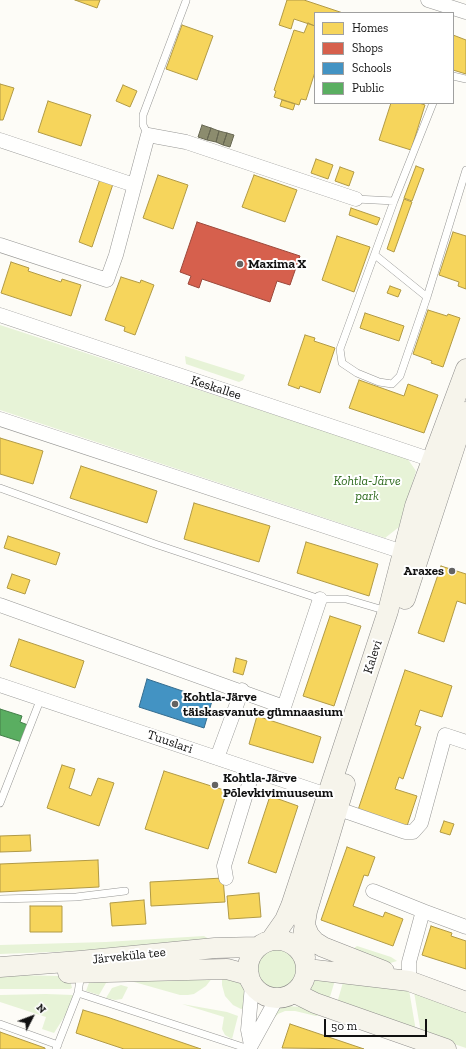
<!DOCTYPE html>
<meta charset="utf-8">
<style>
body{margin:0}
#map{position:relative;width:466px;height:1049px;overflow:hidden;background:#fdfcf7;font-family:"Zilla Slab",serif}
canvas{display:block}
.legend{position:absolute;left:314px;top:12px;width:140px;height:92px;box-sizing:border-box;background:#fff;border:1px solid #a0a0a0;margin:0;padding:5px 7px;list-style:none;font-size:12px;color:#111}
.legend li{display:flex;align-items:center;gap:8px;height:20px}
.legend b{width:20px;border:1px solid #a0a0a0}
.north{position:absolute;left:12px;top:997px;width:40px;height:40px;-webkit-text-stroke:3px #fff;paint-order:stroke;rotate:48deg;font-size:11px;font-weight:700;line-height:16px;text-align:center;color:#111}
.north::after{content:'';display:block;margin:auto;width:14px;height:18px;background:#111;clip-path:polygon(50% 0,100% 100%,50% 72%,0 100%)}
.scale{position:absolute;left:324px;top:1019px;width:103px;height:18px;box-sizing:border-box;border:2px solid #111;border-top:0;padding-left:5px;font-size:12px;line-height:14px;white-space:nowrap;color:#111;-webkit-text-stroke:3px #fff;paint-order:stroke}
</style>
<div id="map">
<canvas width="466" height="1049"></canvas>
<ul class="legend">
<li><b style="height:11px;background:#f6d55c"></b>Homes</li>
<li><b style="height:11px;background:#d6604d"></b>Shops</li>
<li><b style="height:11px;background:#4393c3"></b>Schools</li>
<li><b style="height:11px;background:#5aae61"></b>Public</li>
</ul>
<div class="north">N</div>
<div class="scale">50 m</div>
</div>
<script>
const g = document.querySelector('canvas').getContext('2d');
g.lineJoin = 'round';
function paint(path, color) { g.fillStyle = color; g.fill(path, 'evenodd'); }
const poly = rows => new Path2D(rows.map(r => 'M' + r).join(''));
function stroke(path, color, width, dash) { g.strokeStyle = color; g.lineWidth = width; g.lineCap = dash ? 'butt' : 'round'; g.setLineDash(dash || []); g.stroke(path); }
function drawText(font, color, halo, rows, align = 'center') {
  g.font = font + ' "Zilla Slab",serif'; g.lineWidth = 4; g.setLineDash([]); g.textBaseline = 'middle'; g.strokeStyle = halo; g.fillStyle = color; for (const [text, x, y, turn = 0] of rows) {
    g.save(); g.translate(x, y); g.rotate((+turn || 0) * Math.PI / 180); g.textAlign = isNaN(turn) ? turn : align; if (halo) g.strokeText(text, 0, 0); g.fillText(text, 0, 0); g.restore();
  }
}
paint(poly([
 [0,325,407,458,416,471,399,527,385,538,0,410],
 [185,356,245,375,243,380,239,382,186,364],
 [204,936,209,939,129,949,0,954,0,945,106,942],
 [357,946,391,957,397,961,387,964,353,949],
 '256 968a21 21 0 1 1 42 0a21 21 0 1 1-42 0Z',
 [213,972,213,977,206,986,194,994,188,995,180,995,120,978,106,983,99,995,86,991,90,980,99,976],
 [222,972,242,983,246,993,245,1008,241,1009,233,1005,225,996,222,985],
 [11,975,61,976,70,980,72,988,70,989,0,989,0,977],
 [336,977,329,1000,309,991,315,978],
 [344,979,409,990,416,1031,337,1003],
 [121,985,128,987,122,999,115,1000,106,998,112,988],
 [414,992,466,1010,466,1048,421,1033],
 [46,994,73,995,68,1011,54,1033,42,1029,46,1017,0,1002,0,995],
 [182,1004,227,1012,238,1016,232,1039,225,1035,222,1029,224,1017],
 [287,1006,301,1007,323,1014,316,1016,295,1011,285,1011,278,1014,272,1020,278,1009]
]), '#e7f3d7');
const homes = poly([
 [75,0,100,0,97,8,75,0],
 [287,0,304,0,343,13,315,13,315,26,294,19,291,29,279,25,287,0],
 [308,23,315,26,315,72,306,100,301,99,299,105,274,97,276,91,274,90,294,30,304,33,308,23],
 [182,25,213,36,197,80,166,69,182,25],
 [453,35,466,40,466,74,453,70,453,35],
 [0,84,14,88,3,120,0,120,0,84],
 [123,85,137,91,130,107,116,101,123,85],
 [282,100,295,104,293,110,280,106,282,100],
 [48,101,91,115,81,146,38,132,48,101],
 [391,103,419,103,425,105,411,150,379,140,391,103],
 [316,159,333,165,328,179,311,173,316,159],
 [416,166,424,169,412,201,404,198,416,166],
 [340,167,354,172,349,186,335,181,340,167],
 [158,175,188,185,173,229,143,218,158,175],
 [254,175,297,190,285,222,242,207,254,175],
 [100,179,113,184,92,247,79,242,100,179],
 [404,199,412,202,394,252,387,249,404,199],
 [351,208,380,218,377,225,349,215,351,208],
 [453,232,466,236,466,289,458,286,459,282,439,275,453,232],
 [337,236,370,247,354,292,322,280,337,236],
 [11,262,29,268,28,271,61,282,62,279,81,285,71,316,1,293,11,262],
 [121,277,140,283,141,280,154,285,135,335,124,331,125,327,105,320,121,277],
 [390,286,401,290,398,297,387,293,390,286],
 [428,310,447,316,448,314,460,318,443,367,431,363,432,361,413,354,428,310],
 [365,313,404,326,399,341,360,328,365,313],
 [305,335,315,338,314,341,335,348,320,393,300,386,299,389,288,385,305,335],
 [359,380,404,396,408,384,438,395,424,433,349,408,359,380],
 [0,438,43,451,33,484,0,474,0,438],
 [81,466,157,491,147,523,70,498,81,466],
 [194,503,270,526,259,562,184,539,194,503],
 [8,536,60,553,56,565,4,548,8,536],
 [306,542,378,564,369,596,297,573,306,542],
 [441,566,466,574,466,604,457,601,444,642,418,633,441,566],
 [12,574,30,580,25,594,7,588,12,574],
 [330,616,361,626,334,706,303,696,330,616],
 [19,639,84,661,75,688,10,666,19,639],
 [236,658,247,661,243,675,233,672,236,658],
 [405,670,452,686,442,717,420,710,415,725,421,727,403,779,399,777,395,789,417,796,407,826,358,810,405,670],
 [257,716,321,737,313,763,249,744,257,716],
 [62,765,75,769,69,788,91,796,98,778,114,783,99,826,47,808,62,765],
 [164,771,227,791,208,849,145,829,164,771],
 [270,796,298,806,276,873,248,863,270,796],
 [444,821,454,824,450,835,440,832,444,821],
 [30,835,31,851,0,852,0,836,30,835],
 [347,847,375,857,368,876,364,875,353,906,383,917,385,912,403,919,393,946,321,920,347,847],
 [98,860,99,887,0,892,0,864,98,860],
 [223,878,225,902,151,906,150,882,223,878],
 [259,893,261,917,229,919,227,896,259,893],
 [144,900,146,924,112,926,110,903,144,900],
 [30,906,62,906,62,932,30,932,30,906],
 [431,926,452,933,451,936,466,941,466,969,422,955,431,926],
 [83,1010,107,1017,201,1049,124,1049,76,1033,83,1010],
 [290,1024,364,1049,282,1048,290,1024],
 [0,1032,45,1048,45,1049,0,1049,0,1032]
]);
paint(homes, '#f6d55c');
stroke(homes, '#b19a46', 1);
const shops = poly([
 [197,222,300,256,290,285,277,281,270,302,202,279,199,288,188,284,191,276,180,272,197,222]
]);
paint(shops, '#d6604d');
stroke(shops, '#9b483b', 1);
const schools = poly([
 [147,679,212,701,204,728,139,707,147,679]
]);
paint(schools, '#4393c3');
stroke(schools, '#346c8e', 1);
const public = poly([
 [0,709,22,716,20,722,28,725,22,742,0,735,0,709]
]);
paint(public, '#5aae61');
stroke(public, '#447f49', 1);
const industry = poly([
 [202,125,211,128,207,140,198,137,202,125],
 [211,128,219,131,216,142,207,140,211,128],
 [219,131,227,133,223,145,216,142,219,131],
 [227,133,234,135,230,147,223,145,227,133]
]);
paint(industry, '#8c8c6e');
stroke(industry, '#676752', 1);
const service = poly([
 [453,76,466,79],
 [148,135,143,125,143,115,186,1],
 [356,199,394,201,433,103],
 [394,201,340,349,342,363,357,373,379,382,392,384,400,376,427,297,466,170],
 [375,255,427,297],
 [0,488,155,544,320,599,346,599,387,611],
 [0,803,41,698],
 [0,899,76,897,125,891],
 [78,993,249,1049],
 [0,1024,58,1045],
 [56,1049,78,993,81,973]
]);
const minor = poly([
 [428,0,466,12],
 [0,140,134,185],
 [0,245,107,280,116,255,148,135,186,142,356,199],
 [0,315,432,460,437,466],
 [0,419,412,555],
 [0,605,284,707,320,599],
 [0,685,336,798],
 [217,758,242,690],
 [330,806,405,832,413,832,421,823,445,735,466,742],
 [226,878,224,866,253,771],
 [373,891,423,911,409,962,409,981],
 [423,911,466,927],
 [251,1045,248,1030,252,985],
 [249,1049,277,998]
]);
const secondary = poly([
 [405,599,466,412],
 [304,923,309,935,315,942,323,947,384,971],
 '248 969a29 29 0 1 1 58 0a29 29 0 1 1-58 0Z',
 [271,940,285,920,291,906,388,611,415,506,466,369],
 [305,958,303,936,307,911,345,784],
 [0,967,80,961,215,948,257,947],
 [307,969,409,981,466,1002],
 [68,973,227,969,249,975],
 [295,993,315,1003,446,1049]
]);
stroke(service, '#979795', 8);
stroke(minor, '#979795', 15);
stroke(secondary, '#8e8d8b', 21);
stroke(service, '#fffffe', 7);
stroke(minor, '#fffffe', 14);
stroke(secondary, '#f6f4eb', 20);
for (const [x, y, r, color] of [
 [240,264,4,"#646362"],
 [452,571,4,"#646362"],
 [175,704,4,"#646362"],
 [215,785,4,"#646362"]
]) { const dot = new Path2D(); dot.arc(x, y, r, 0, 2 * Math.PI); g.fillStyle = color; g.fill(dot); stroke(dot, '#fff', 1.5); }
drawText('bold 13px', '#111', '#fff', [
 ["Maxima X",248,264],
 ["Araxes",444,571,"right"],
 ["Kohtla-Järve",183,697],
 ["täiskasvanute gümnaasium",183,712],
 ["Kohtla-Järve",223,778],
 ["Põlevkivimuuseum",223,793]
], 'left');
drawText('13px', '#111', '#fff', [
 ["Keskallee",216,388,18],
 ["Kalevi",373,657,-72],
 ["Tuuslari",170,742,19],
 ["Järveküla tee",129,956,-6]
]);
drawText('italic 13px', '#2f6b1f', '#fff', [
 ["Kohtla-Järve",367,481],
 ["park",367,496]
]);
</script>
